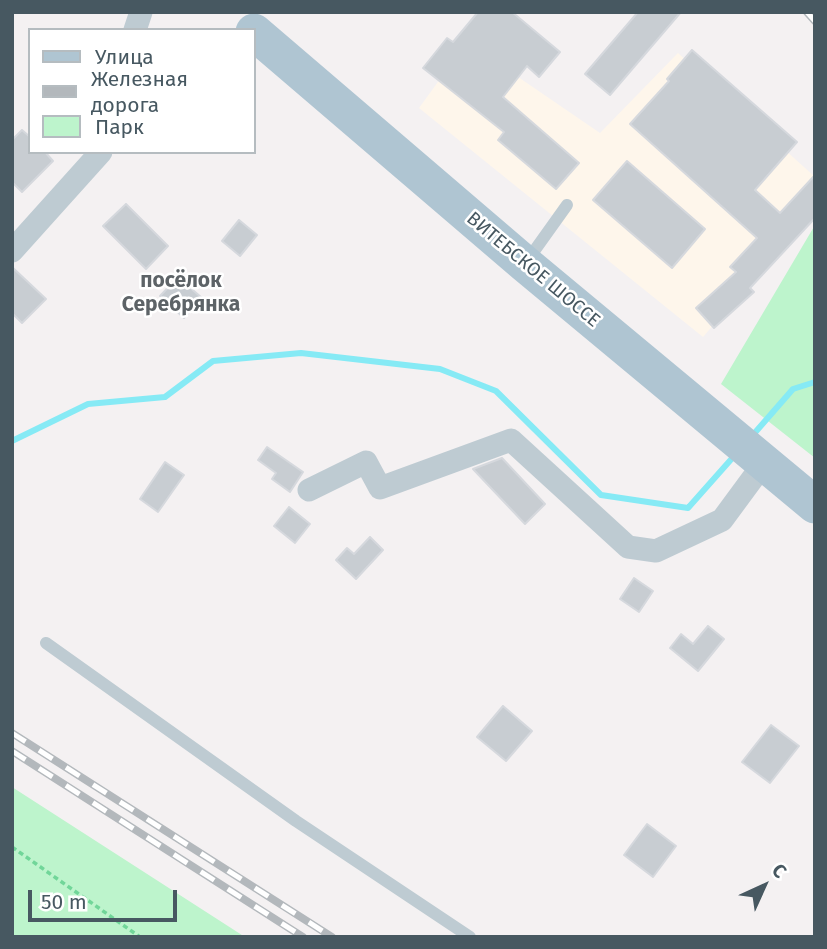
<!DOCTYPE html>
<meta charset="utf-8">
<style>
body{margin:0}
#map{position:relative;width:827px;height:949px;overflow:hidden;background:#f4f1f2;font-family:"Fira Sans",sans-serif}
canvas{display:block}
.frame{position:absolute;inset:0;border:14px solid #475861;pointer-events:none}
.legend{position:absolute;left:28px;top:28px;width:228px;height:126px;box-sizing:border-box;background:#fff;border:2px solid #b5bcc0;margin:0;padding:9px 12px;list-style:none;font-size:21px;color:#475861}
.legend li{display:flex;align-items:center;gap:14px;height:35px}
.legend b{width:35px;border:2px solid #b5bcc0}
.north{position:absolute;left:729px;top:851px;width:70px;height:70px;-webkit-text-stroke:5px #fff;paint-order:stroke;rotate:45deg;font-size:19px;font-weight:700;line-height:28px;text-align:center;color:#475861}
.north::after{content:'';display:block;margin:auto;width:24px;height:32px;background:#475861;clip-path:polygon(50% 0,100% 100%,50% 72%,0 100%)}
.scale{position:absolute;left:28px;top:890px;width:149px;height:32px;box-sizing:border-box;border:4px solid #475861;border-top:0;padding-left:9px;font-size:21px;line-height:24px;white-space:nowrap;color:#475861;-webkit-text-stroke:5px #fff;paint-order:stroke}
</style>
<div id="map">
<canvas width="827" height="949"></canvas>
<div class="frame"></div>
<ul class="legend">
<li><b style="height:9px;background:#afc5d2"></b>Улица</li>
<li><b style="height:9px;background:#b3b8bc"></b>Железная дорога</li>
<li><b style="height:19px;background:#bdf4cc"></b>Парк</li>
</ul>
<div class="north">С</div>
<div class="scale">50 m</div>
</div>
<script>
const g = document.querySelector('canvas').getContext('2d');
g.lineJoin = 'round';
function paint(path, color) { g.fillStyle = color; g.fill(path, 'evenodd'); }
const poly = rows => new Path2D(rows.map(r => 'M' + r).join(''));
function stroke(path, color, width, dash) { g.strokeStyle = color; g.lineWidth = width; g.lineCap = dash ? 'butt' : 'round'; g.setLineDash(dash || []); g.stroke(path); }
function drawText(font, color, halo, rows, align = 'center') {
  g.font = font + ' "Fira Sans",sans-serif'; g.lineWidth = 5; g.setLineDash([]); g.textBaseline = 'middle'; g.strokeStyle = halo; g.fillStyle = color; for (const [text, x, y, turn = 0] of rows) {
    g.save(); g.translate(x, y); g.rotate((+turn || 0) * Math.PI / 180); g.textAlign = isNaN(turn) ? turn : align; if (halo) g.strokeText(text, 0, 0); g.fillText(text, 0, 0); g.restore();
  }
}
paint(poly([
 [467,42,600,133,678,53,815,177,815,207,703,337,419,108]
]), '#fef6eb');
paint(poly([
 [815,225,815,458,721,384],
 [12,787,245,937,12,937]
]), '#bdf4cc');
stroke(poly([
 [752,436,793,389,815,382],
 [12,441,88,404,165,397,213,361,301,353,440,369,496,391,601,495,688,508,735,455]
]), '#86eaf5', 6);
const building = poly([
 [478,12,512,12,560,52,539,77,527,66,503,97,579,163,556,189,498,140,504,132,423,68,447,38,453,42,478,12],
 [638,12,681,12,610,95,585,74,638,12],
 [692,50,797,142,755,190,780,213,815,175,815,218,750,288,754,292,714,328,696,308,736,272,730,267,757,238,630,124,669,81,667,79,692,50],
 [22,130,30,137,30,152,45,152,53,161,22,192,12,182,12,140,22,130],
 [627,161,705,229,672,268,593,200,627,161],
 [126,204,168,246,146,269,103,226,126,204],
 [239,220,257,235,240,256,222,241,239,220],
 [12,267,46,299,22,323,12,313,12,267],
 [178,277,202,298,184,318,160,296,178,277],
 [267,447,303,472,290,492,272,479,276,473,258,460,267,447],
 [502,458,545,504,525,524,473,469,502,458],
 [165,462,184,475,158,512,140,499,165,462],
 [289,507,310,524,295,543,274,526,289,507],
 [370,537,383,550,356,579,336,560,347,548,354,554,370,537],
 [634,578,653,591,639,612,620,599,634,578],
 [708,626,724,639,698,671,670,648,681,634,693,644,708,626],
 [503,706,532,731,506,761,477,737,503,706],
 [771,725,799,746,770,783,742,762,771,725],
 [647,824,676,846,653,877,624,855,647,824]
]);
paint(building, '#c8cdd2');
stroke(building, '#d5d8dd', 2);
stroke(poly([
 [12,847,140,937]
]), '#71d699', 3.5, [5, 3.5]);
stroke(poly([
 [527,261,567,205],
 [46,643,296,821,470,937]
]), '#becbd2', 12);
stroke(poly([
 [135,30,141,12],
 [12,251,101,152],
 [309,490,366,462,380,488,511,440,628,547,656,551,722,520,764,463]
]), '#becbd2', 23);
stroke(poly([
 [254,32,525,264,815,505]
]), '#afc5d2', 37);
const rail = poly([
 [807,12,815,21],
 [12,733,332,937],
 [12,751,303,937]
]);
stroke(rail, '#b3b8bc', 8);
stroke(rail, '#fff', 5, [16]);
drawText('19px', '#475861', '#fff', [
 ["ВИТЕБСКОЕ ШОССЕ",533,270,40]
]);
drawText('bold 21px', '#5d6367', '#fff', [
 ["посёлок",181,281],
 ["Серебрянка",181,305]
]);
</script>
